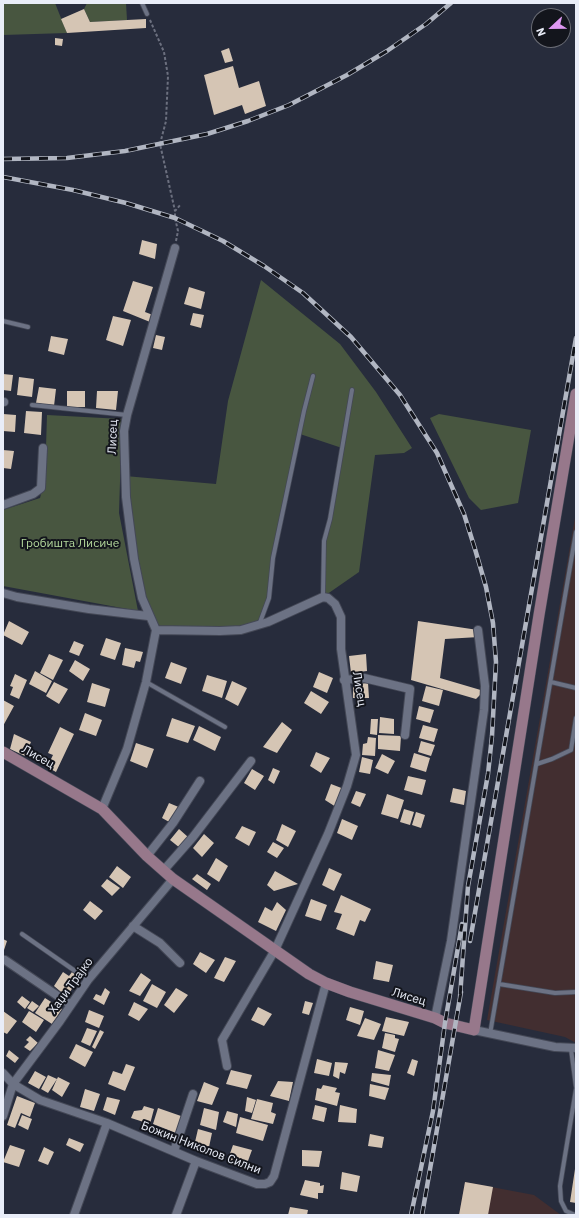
<!DOCTYPE html>
<meta charset="utf-8">
<style>
body{margin:0}
#map{position:relative;width:579px;height:1218px;overflow:hidden;background:#272c3c;font-family:"IBM Plex Sans",sans-serif}
canvas{display:block}
.frame{position:absolute;inset:0;border:4px solid #e9edf8;pointer-events:none}
.north{position:absolute;left:531px;top:8px;width:40px;height:40px;box-sizing:border-box;background:#13151c;border:1px solid #696b74;border-radius:50%;rotate:248deg;font-size:11px;font-weight:700;line-height:16px;text-align:center;color:#e9edf8}
.north::after{content:'';display:block;margin:auto;width:14px;height:18px;background:#de98f2;clip-path:polygon(50% 0,100% 100%,50% 72%,0 100%)}
</style>
<div id="map">
<canvas width="579" height="1218"></canvas>
<div class="frame"></div>
<div class="north">N</div>
</div>
<script>
const g = document.querySelector('canvas').getContext('2d');
g.lineJoin = 'round';
function paint(path, color) { g.fillStyle = color; g.fill(path, 'evenodd'); }
const poly = rows => new Path2D(rows.map(r => 'M' + r).join(''));
function stroke(path, color, width, dash) { g.strokeStyle = color; g.lineWidth = width; g.lineCap = dash ? 'butt' : 'round'; g.setLineDash(dash || []); g.stroke(path); }
function drawText(font, color, halo, rows, align = 'center') {
  g.font = font + ' "IBM Plex Sans",sans-serif'; g.lineWidth = 4; g.setLineDash([]); g.textBaseline = 'middle'; g.strokeStyle = halo; g.fillStyle = color; for (const [text, x, y, turn = 0] of rows) {
    g.save(); g.translate(x, y); g.rotate((+turn || 0) * Math.PI / 180); g.textAlign = isNaN(turn) ? turn : align; if (halo) g.strokeText(text, 0, 0); g.fillText(text, 0, 0); g.restore();
  }
}
paint(poly([
 [576,512,576,1043,565,1037,487,1020],
 [465,1182,534,1195,561,1215,459,1215]
]), '#422e30');
paint(poly([
 [3,3,55,3,67,33,3,35],
 [87,3,126,3,127,20,90,22,84,9],
 [261,280,340,344,376,392,412,448,404,453,375,455,359,572,323,597,324,541,342,448,300,434,273,558,270,590,259,625,251,627,156,630,134,559,125,476,216,484,228,401],
 [439,414,531,430,518,503,481,510,469,498,430,418],
 [47,415,122,419,119,513,138,611,3,586,3,510,40,498,45,479]
]), '#485640');
paint(poly([
 [84,9,90,22,146,19,146,28,67,33,61,19],
 [55,38,63,39,62,46,55,45],
 [229,48,233,61,225,63,221,51],
 [233,66,239,88,259,81,266,106,245,114,242,105,214,115,204,75],
 [142,240,157,244,155,259,139,254],
 [133,281,153,287,145,312,153,315,150,322,123,311],
 [189,287,205,292,201,309,184,304],
 [193,313,204,315,201,328,190,325],
 [113,316,131,320,123,346,106,340],
 [156,335,165,337,162,350,153,348],
 [51,336,68,339,64,355,48,351],
 [3,374,13,375,11,391,3,390],
 [19,377,34,379,32,397,17,395],
 [39,387,56,389,54,406,36,403],
 [67,391,85,391,85,407,67,407],
 [97,391,118,391,116,410,96,408],
 [26,411,42,412,41,435,24,433],
 [3,414,16,415,15,432,3,431],
 [3,450,14,451,11,469,3,468],
 [9,621,29,632,22,645,3,635],
 [418,621,478,630,479,637,445,639,440,678,484,691,476,699,411,680],
 [106,638,121,643,115,660,100,655],
 [74,641,84,645,79,656,69,652],
 [125,648,143,652,140,662,136,661,134,668,122,665],
 [49,654,63,660,53,680,40,673],
 [366,654,367,671,351,673,349,656],
 [75,660,90,669,83,681,69,671],
 [171,662,187,668,181,684,165,678],
 [35,671,52,681,46,693,29,684],
 [319,672,333,678,327,693,313,687],
 [15,674,27,680,19,699,10,695,13,687,10,686],
 [207,675,227,681,222,698,202,691],
 [232,681,247,688,238,706,225,699],
 [54,682,68,689,59,704,46,696],
 [92,683,110,689,105,707,87,702],
 [368,683,369,698,353,698,353,684],
 [426,686,443,690,439,706,422,701],
 [311,691,329,702,321,714,304,703],
 [3,700,14,706,3,726],
 [419,706,434,710,430,723,416,719],
 [85,713,102,720,96,736,79,730],
 [380,717,394,719,394,734,379,733],
 [172,718,195,726,188,743,166,736],
 [371,719,378,719,377,735,370,734],
 [282,722,292,730,277,753,263,747],
 [423,725,438,729,434,742,419,738],
 [199,726,221,737,215,751,193,740],
 [60,727,74,734,56,772,47,767,53,755,48,753],
 [14,734,31,742,25,756,10,749],
 [378,735,401,736,400,751,378,749],
 [368,737,376,738,375,756,362,755,363,744,367,743],
 [421,741,435,745,431,756,418,752],
 [136,743,154,749,147,768,130,761],
 [316,752,330,758,321,773,310,766],
 [414,753,430,758,426,772,410,767],
 [382,754,395,761,388,774,375,768],
 [362,757,373,760,370,774,359,772],
 [273,768,280,771,274,784,268,780],
 [252,769,264,776,255,790,244,783],
 [408,776,426,780,422,795,404,790],
 [331,784,344,789,336,807,325,800],
 [453,788,466,791,464,805,450,802],
 [356,791,366,794,360,807,351,803],
 [387,794,404,800,398,819,381,814],
 [169,803,181,808,171,823,162,818],
 [404,809,414,812,410,825,400,822],
 [416,812,425,815,421,828,412,825],
 [342,819,358,826,352,840,337,833],
 [282,824,296,831,288,847,276,840],
 [242,826,256,832,249,846,235,838],
 [179,829,188,837,180,848,170,840],
 [204,834,214,843,202,857,193,848],
 [273,842,284,848,277,858,267,852],
 [216,858,228,866,219,882,207,874],
 [117,866,131,877,123,888,109,877],
 [329,868,342,874,334,891,322,885],
 [275,871,298,884,274,891,267,885],
 [197,874,211,884,207,890,192,879],
 [107,879,120,888,112,896,101,886],
 [341,895,371,909,365,922,360,920,354,936,336,929,342,914,334,912],
 [311,899,327,905,321,921,305,916],
 [90,901,103,911,95,920,83,910],
 [277,902,286,910,276,931,258,922,265,907,272,911],
 [3,939,7,941,3,953],
 [200,952,215,960,206,973,193,964],
 [225,957,236,961,224,982,214,978],
 [376,961,393,965,389,982,373,979],
 [63,972,69,976,72,972,79,977,67,997,54,986],
 [141,973,151,980,140,996,129,991],
 [152,984,166,992,157,1008,143,1001],
 [105,988,110,992,104,1005,93,999,96,994,101,996],
 [176,988,188,995,174,1013,164,1005],
 [22,996,30,1002,25,1009,17,1002],
 [45,998,62,1009,52,1024,35,1013],
 [32,1001,39,1006,33,1012,27,1008],
 [305,1001,313,1003,309,1015,302,1013],
 [134,1002,148,1009,139,1021,128,1015],
 [258,1007,272,1014,264,1026,251,1020],
 [350,1007,364,1011,360,1025,346,1020],
 [89,1010,104,1016,99,1028,85,1022],
 [3,1011,17,1021,7,1034,3,1032],
 [29,1011,44,1020,36,1032,22,1022],
 [386,1017,409,1022,404,1036,382,1031],
 [365,1018,381,1024,374,1040,357,1036],
 [87,1028,97,1031,90,1046,81,1042],
 [100,1030,104,1032,95,1049,92,1047],
 [385,1033,395,1035,395,1038,399,1039,395,1052,382,1048],
 [30,1036,38,1043,30,1051,24,1047,29,1042,26,1040],
 [76,1044,93,1052,85,1067,69,1058],
 [9,1050,19,1058,15,1063,6,1056],
 [378,1050,395,1055,389,1071,375,1068],
 [317,1059,332,1063,329,1076,314,1073],
 [412,1059,418,1061,414,1076,407,1073],
 [335,1062,348,1063,345,1074,340,1072,339,1079,333,1076],
 [126,1064,135,1067,125,1091,108,1084,113,1071,122,1074],
 [231,1070,252,1075,247,1089,226,1084],
 [35,1071,46,1077,39,1089,28,1083],
 [372,1073,391,1075,389,1086,371,1081],
 [48,1075,57,1079,58,1077,70,1083,62,1097,52,1090,57,1079,48,1093,41,1089],
 [278,1081,293,1082,289,1101,270,1096],
 [204,1082,219,1088,212,1105,197,1101],
 [370,1084,389,1088,385,1100,369,1096],
 [323,1085,337,1088,335,1092,340,1093,337,1106,315,1100,317,1088,321,1089],
 [85,1089,100,1094,94,1111,80,1107],
 [17,1096,35,1103,30,1117,21,1113,15,1128,7,1125],
 [107,1097,120,1100,115,1115,103,1110],
 [247,1097,256,1100,252,1113,245,1111],
 [257,1099,273,1103,271,1112,276,1114,273,1124,251,1119],
 [315,1105,327,1108,324,1122,312,1119],
 [340,1105,357,1109,356,1123,338,1122],
 [144,1106,154,1109,150,1124,131,1118,134,1111,142,1110],
 [158,1108,181,1116,176,1133,153,1124],
 [204,1108,219,1112,216,1130,200,1125],
 [227,1111,238,1114,236,1127,223,1122],
 [22,1115,32,1119,28,1130,18,1125],
 [240,1117,268,1125,263,1141,236,1133],
 [198,1129,212,1133,209,1147,195,1142],
 [370,1134,384,1137,382,1148,368,1146],
 [69,1138,84,1144,80,1152,66,1145],
 [10,1145,25,1150,19,1167,3,1162],
 [233,1145,252,1150,245,1169,227,1162],
 [44,1147,54,1152,48,1165,38,1161],
 [302,1150,322,1151,319,1167,302,1166],
 [575,1169,576,1169,576,1203,570,1202],
 [342,1172,360,1176,357,1192,340,1189],
 [305,1180,320,1183,320,1186,324,1185,323,1193,318,1193,318,1199,300,1195],
 [465,1182,493,1187,488,1215,459,1215],
 [290,1207,308,1210,307,1215,288,1215]
]), '#d5c5b4');
const lane = poly([
 [142,3,147,14],
 [3,321,28,327],
 [32,405,127,415],
 [323,597,324,541,330,519,352,390],
 [259,625,269,598,273,558,304,411,313,376],
 [146,682,225,727],
 [551,682,576,688],
 [537,764,552,759,571,750,576,718],
 [22,934,88,980],
 [499,984,555,993,576,992],
 [490,1034,576,532],
 [571,1049,576,1087],
 [575,1215,566,1211,561,1201,560,1186,576,1089]
]);
const street = poly([
 [3,402,4,402],
 [3,505,33,494,41,488,43,448],
 [3,593,17,597,89,609,148,616],
 [156,630,220,631,241,630,268,622,323,597,328,598,335,604,341,617,341,649,356,755,347,786,328,834,275,950,222,1040,227,1066],
 [344,680,364,678,410,689,405,735],
 [102,809,127,749,146,682,156,630,142,598,134,559,126,497,124,431,127,415,175,248],
 [147,856,173,823,200,781],
 [163,871,193,837,251,761],
 [133,926,160,943,180,963],
 [5,960,71,1005],
 [435,1018,451,941,484,710,485,686,478,630],
 [474,1030,555,1047,576,1048],
 [3,1073,13,1084,40,1100,107,1123,196,1161,257,1184,265,1184,270,1182,274,1176,326,983],
 [3,1116,13,1084,60,1021,88,980,173,879],
 [174,1151,193,1094],
 [74,1215,107,1123],
 [176,1215,196,1161]
]);
const secondary = poly([
 [3,752,102,809,147,856,173,879,309,974,326,983,350,992,435,1018,445,1023,474,1030,539,615,576,394]
]);
stroke(lane, '#444856', 5.5);
stroke(street, '#444856', 10);
stroke(secondary, '#444856', 12);
stroke(poly([
 [150,20,164,52,168,76,166,121,160,144,175,211],
 [176,241,178,231,175,218,175,211,181,204]
]), '#6c707f', 2, [3, 2]);
stroke(lane, '#6c7284', 4);
stroke(street, '#6c7284', 8);
stroke(secondary, '#97788b', 11);
const rail = poly([
 [3,159,67,158,125,151,207,134,248,121,289,105,347,75,387,51,426,24,451,3],
 [3,177,73,190,126,203,175,218,223,241,264,266,303,293,351,337,400,395,437,453,464,514,475,549,486,587,493,623,496,662,492,736,488,774,468,886,460,997],
 [470,941,576,338],
 [411,1215,433,1111,445,1023,462,924],
 [422,1215,461,992]
]);
stroke(rail, '#b1b6c2', 4.5);
stroke(rail, '#13151c', 3, [9]);
drawText('12px', '#e9edf8', '#13151c', [
 ["Лисец",113,437,-88],
 ["Лисец",359,689,81],
 ["Лисец",38,757,29],
 ["Хаџи Трајко",71,986,-54],
 ["Лисец",409,997,17],
 ["Божин Николов Силни",201,1148,21]
]);
drawText('12px', '#b3d89c', '#13151c', [
 ["Гробишта Лисиче",70,544]
]);
</script>
